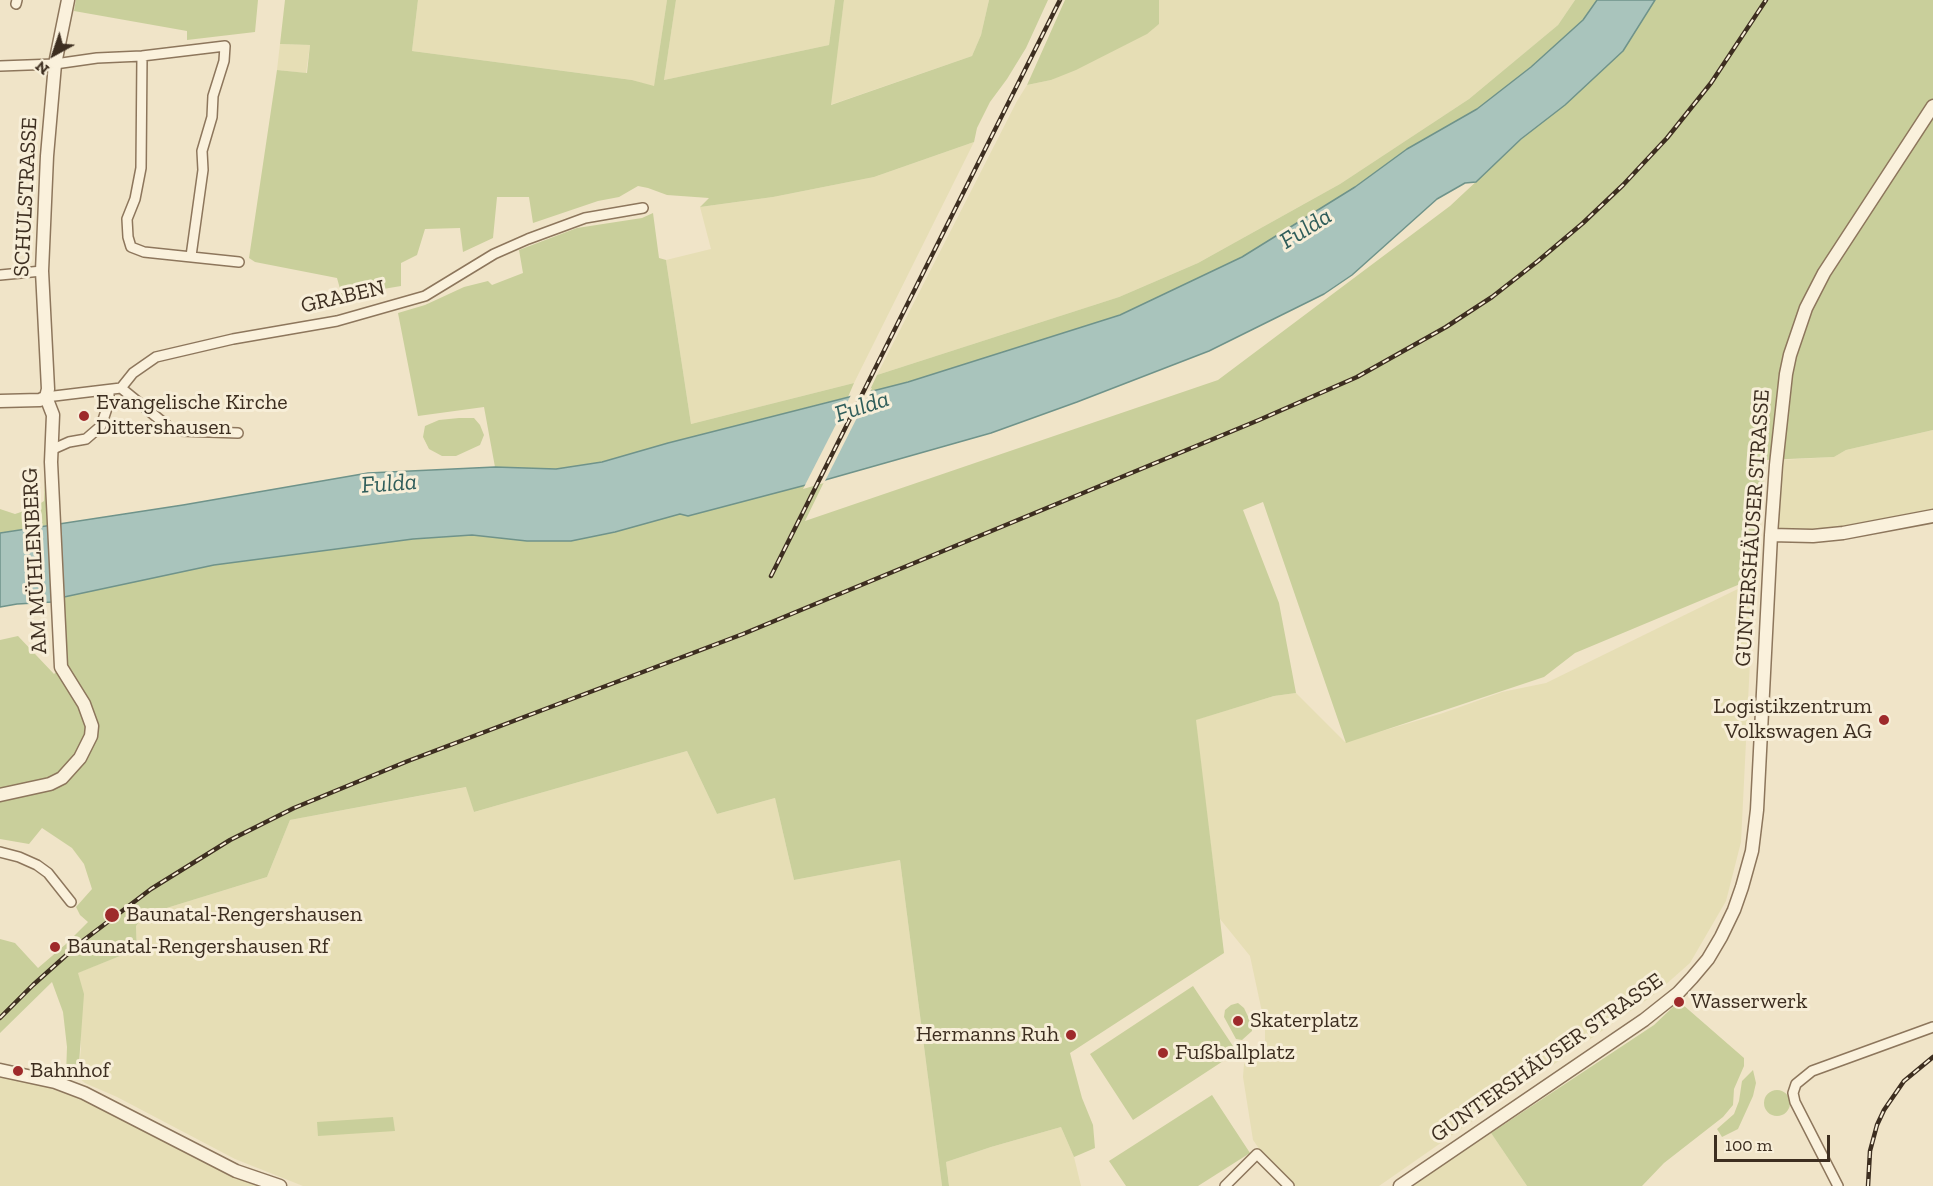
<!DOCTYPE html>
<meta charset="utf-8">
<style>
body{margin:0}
#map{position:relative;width:1933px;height:1186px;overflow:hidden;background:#f0e4c8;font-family:"Zilla Slab",serif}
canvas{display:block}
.north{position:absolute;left:24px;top:24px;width:60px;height:60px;-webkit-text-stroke:4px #f7eed8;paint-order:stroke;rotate:220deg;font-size:16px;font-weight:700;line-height:24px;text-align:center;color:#3d2e20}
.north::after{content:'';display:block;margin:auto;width:21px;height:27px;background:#3d2e20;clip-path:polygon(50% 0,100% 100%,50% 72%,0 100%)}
.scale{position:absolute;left:1714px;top:1135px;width:116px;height:27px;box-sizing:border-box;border:3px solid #3d2e20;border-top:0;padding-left:8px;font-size:18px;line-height:21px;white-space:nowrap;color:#3d2e20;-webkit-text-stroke:4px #f7eed8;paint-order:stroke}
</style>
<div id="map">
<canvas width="1933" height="1186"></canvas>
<div class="north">N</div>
<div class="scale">100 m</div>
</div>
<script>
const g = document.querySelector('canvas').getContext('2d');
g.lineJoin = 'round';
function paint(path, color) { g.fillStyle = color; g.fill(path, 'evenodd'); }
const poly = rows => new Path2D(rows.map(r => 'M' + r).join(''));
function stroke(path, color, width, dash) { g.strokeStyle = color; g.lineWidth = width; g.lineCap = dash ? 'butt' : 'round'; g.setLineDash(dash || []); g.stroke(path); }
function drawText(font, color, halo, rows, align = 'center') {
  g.font = font + ' "Zilla Slab",serif'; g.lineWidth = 6; g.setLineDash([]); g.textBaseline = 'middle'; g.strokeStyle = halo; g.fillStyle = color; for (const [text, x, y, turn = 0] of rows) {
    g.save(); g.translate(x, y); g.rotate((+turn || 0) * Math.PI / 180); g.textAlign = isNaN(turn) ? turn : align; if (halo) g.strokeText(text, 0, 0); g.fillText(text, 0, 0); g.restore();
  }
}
paint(poly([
 [418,0,667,0,654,87,632,80,412,51],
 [676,0,835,0,829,45,664,80],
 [844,0,989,0,981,35,972,56,830,105],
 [1159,0,1575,0,1558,25,1469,99,1340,184,1198,263,1119,297,877,375,1017,101,1027,85,1051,80,1159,24],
 [280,44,310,45,306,73,277,70],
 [974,142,854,383,691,424,666,260,711,249,700,207,773,197,874,177],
 [1933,430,1933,514,1823,535,1775,533,1780,460,1834,457,1846,450],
 [1754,581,1741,842,1726,901,1690,963,1655,994,1379,1186,1294,1186,1265,1157,1253,1140,1243,1077,1244,1064,1265,1045,1265,1026,1250,956,1220,919,1195,720,1274,696,1296,693,1345,742,1443,713,1502,692,1546,683],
 [687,751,717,814,775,798,794,880,900,860,942,1186,303,1186,235,1159,117,1097,85,1083,78,1077,81,1049,77,973,120,956,137,953,136,926,144,915,267,877,290,820,467,787,474,812],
 [0,1077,41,1085,100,1106,191,1155,236,1177,262,1186,0,1186],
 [1061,1127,1074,1157,1081,1186,949,1186,946,1162,991,1147],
 [1491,1133,1527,1186,1412,1186,1450,1160]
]), '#e6deb5');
paint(poly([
 [76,0,258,0,255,32,187,40,187,31,74,11],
 [285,0,418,0,412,51,632,80,654,86,667,0,676,0,664,80,829,45,835,0,844,0,831,105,972,56,981,35,989,0,1048,0,1026,48,1007,79,990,102,977,128,974,142,874,177,773,197,700,207,709,198,667,195,648,188,638,186,619,197,598,201,533,223,529,197,497,197,493,238,463,252,460,228,425,229,417,255,401,263,401,286,342,296,337,278,255,262,249,258,277,70,307,73,310,45,280,44],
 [1065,0,1159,0,1159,24,1147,34,1076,70,1051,80,1027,85],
 [1575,0,1597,0,1583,20,1531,67,1477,109,1407,149,1355,187,1242,257,1120,315,908,382,869,392,877,375,1119,297,1198,263,1340,184,1469,99,1558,25],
 [1655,0,1933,0,1933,430,1846,450,1834,457,1765,460,1757,577,1575,653,1544,677,1346,743,1263,502,1243,510,1279,603,1296,693,1274,696,1196,720,1224,953,1070,1053,1082,1098,1093,1125,1095,1148,1074,1157,1061,1127,991,1147,946,1162,949,1186,942,1186,900,860,794,880,775,798,717,814,687,751,474,812,466,787,290,820,267,877,144,915,136,926,137,953,120,956,78,973,84,994,78,1077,66,1075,67,1047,63,1012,52,982,0,1033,0,939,15,943,38,968,66,944,88,922,80,915,76,907,92,889,84,864,72,848,42,828,29,844,0,839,0,640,18,636,54,674,61,667,61,632,64,597,214,565,413,539,472,535,571,541,615,532,680,514,688,516,825,480,805,521,1218,380,1450,206,1632,36],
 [653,213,659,258,666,260,691,424,854,383,848,397,668,443,602,462,556,469,495,467,484,407,418,416,398,313,425,305,464,287,488,281,492,285,523,273,519,250,577,228,642,218],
 [459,418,474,418,480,425,484,435,480,445,456,456,442,456,429,449,423,437,425,426,439,420],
 [54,475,55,524,0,533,0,509,15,514,33,508,44,501,45,478],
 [1193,986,1237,1052,1133,1120,1090,1054],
 [1238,1003,1244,1008,1252,1025,1252,1031,1242,1040,1236,1039,1224,1017,1225,1010,1231,1005],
 [1682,1004,1744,1058,1744,1066,1734,1089,1733,1105,1723,1117,1664,1163,1642,1186,1527,1186,1491,1133,1654,1025,1675,1005],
 [1753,1070,1756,1083,1753,1096,1738,1129,1722,1137,1717,1129,1734,1114,1739,1101,1742,1081],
 '1764 1103a13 13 0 1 1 26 0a13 13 0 1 1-26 0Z',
 [1212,1095,1250,1153,1198,1186,1126,1186,1109,1161],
 [393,1117,395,1131,318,1136,317,1122]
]), '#c9cf9b');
const water = poly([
 [1597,0,1655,0,1623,51,1565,105,1521,139,1476,182,1465,183,1437,199,1352,275,1324,294,1209,351,1077,402,991,433,825,480,688,516,680,514,615,532,571,541,527,541,472,535,413,539,214,565,64,597,52,602,17,604,0,607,0,533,183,505,368,473,495,467,556,469,602,462,668,443,908,382,1120,315,1242,257,1355,187,1407,149,1477,109,1531,67,1583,20,1597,0]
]);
paint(water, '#a9c4bc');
stroke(water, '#6f938a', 1.5);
paint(poly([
 [872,388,824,483,803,489,852,393]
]), '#f0e4c8');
const minor = poly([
 [16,4,17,0],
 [142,56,141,168,135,199,127,219,128,237,131,247,144,252,239,262],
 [0,66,55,64,97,58,142,56,225,46,224,61,213,96,212,117,202,151,203,170,191,256],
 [0,275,42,271],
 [121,388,170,428,180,431,238,433],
 [46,397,121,388,133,373,156,357,233,339,337,321,425,296,494,254,528,239,585,218,643,208],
 [51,450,69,442,86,439,101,426,109,402,109,390],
 [0,852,19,857,37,865,48,873,71,902],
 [1225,1186,1257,1154,1289,1186],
 [1838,1186,1795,1102,1793,1093,1796,1084,1812,1071,1933,1027]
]);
const tertiary = poly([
 [46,397,48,389,42,271,47,156,55,64,68,0],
 [0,401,40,400,46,397],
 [1771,535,1813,536,1843,533,1933,516],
 [0,795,50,784,62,778,80,758,91,736,92,726,84,704,61,667,51,462,53,415,46,397],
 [0,1070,55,1082,84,1093,236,1171,280,1186],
 [1400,1186,1644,1020,1678,993,1692,978,1708,959,1721,937,1734,910,1742,887,1752,851,1757,810,1771,535,1776,465,1786,374,1790,355,1806,308,1824,273,1933,106]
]);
stroke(minor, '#8d765c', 12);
stroke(tertiary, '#8d765c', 15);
stroke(minor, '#faf1dc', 9);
stroke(tertiary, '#faf1dc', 12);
const rail = poly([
 [771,576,1060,0],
 [0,1018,33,985,80,943,151,889,230,840,294,808,408,761,743,634,1259,420,1357,377,1446,327,1492,297,1538,261,1583,223,1623,185,1667,138,1711,83,1766,0],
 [1868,1186,1870,1151,1877,1125,1884,1110,1904,1081,1933,1057]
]);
stroke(rail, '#3d2e20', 4.5);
stroke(rail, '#f7eed8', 2, [7]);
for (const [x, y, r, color] of [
 [84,416,6,"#9e2a2b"],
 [1884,720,6,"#9e2a2b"],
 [112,915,8,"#9e2a2b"],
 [55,947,6,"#9e2a2b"],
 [1679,1002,6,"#9e2a2b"],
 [1238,1021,6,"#9e2a2b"],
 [1071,1035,6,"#9e2a2b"],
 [1163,1053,6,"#9e2a2b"],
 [18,1071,6,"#9e2a2b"]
]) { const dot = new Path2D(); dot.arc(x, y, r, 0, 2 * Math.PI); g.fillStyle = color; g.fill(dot); stroke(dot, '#f7eed8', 2); }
drawText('22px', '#3d2e20', '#f7eed8', [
 ["SCHULSTRASSE",26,197,-87],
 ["GRABEN",343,297,-13],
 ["GUNTERSHÄUSER STRASSE",1753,528,-86],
 ["AM MÜHLENBERG",35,561,-93],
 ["GUNTERSHÄUSER STRASSE",1547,1058,-35]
]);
drawText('22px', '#3d2e20', '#f7eed8', [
 ["Evangelische Kirche",96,403],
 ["Dittershausen",96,428],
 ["Logistikzentrum",1872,707,"right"],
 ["Volkswagen AG",1872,732,"right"],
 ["Baunatal-Rengershausen",126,915],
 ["Baunatal-Rengershausen Rf",67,947],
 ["Wasserwerk",1691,1002],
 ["Skaterplatz",1250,1021],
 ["Hermanns Ruh",1059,1035,"right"],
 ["Fußballplatz",1175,1053],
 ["Bahnhof",30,1071]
], 'left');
drawText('italic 24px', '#2f5d5a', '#f7eed8', [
 ["Fulda",1306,229,-32],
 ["Fulda",862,407,-18],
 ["Fulda",389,484,-4]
]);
</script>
